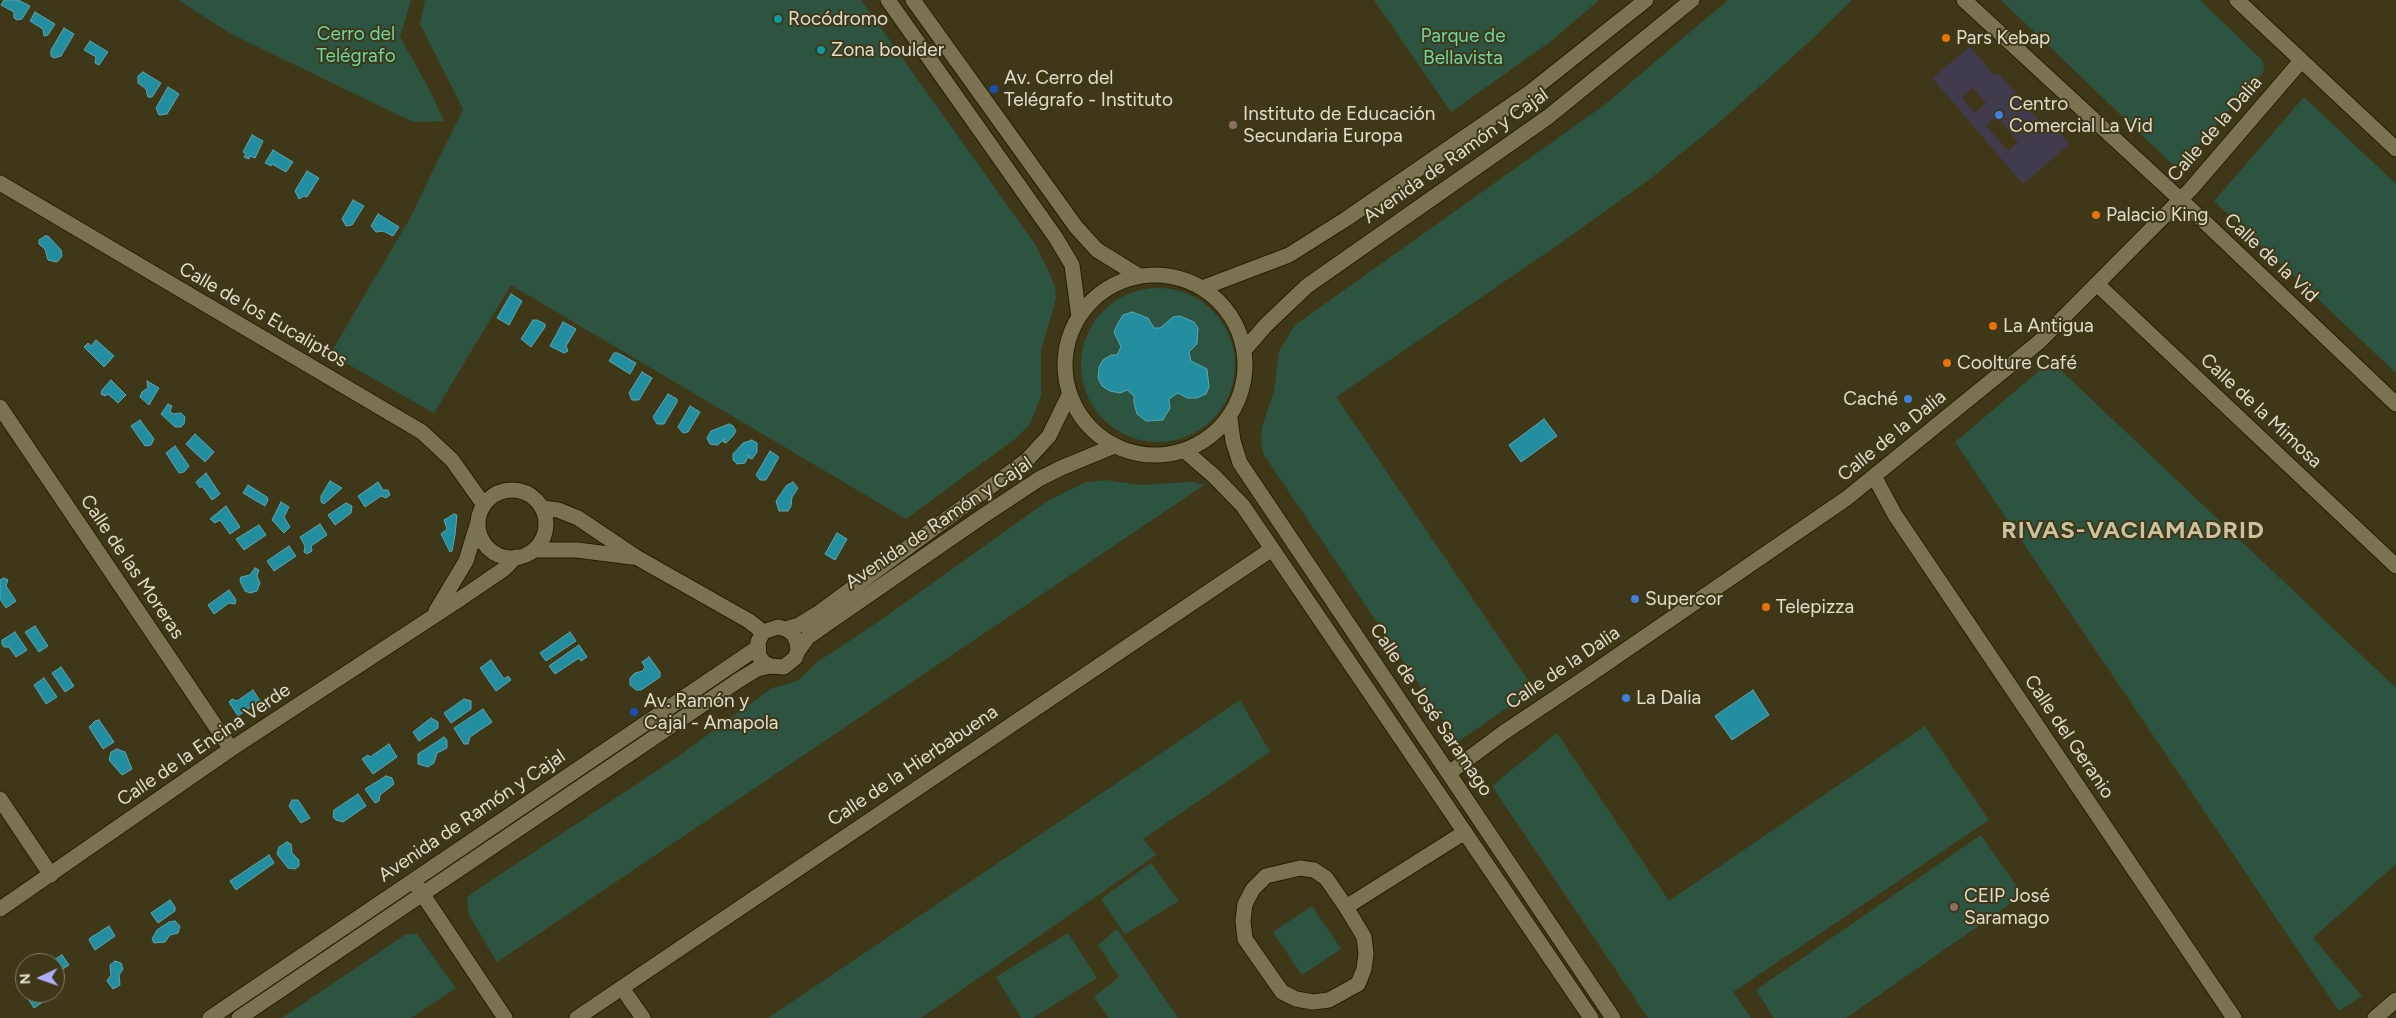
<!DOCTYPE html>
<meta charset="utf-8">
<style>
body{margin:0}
#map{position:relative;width:2396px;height:1018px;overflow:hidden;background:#3f3818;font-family:Figtree,sans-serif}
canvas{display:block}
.north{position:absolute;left:15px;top:953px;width:50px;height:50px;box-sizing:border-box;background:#3f3818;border:1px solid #807a60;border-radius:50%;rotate:267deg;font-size:14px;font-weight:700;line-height:20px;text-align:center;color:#e1ddcb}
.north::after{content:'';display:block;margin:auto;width:18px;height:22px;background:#b0aefa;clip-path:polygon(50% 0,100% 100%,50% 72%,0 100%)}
</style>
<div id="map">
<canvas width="2396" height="1018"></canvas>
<div class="north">N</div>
</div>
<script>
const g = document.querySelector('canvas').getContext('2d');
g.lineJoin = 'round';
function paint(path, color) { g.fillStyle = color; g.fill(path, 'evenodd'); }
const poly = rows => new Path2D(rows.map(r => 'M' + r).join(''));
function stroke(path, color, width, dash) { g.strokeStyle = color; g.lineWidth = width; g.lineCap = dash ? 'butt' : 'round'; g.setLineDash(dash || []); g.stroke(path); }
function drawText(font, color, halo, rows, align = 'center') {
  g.font = font + ' Figtree,sans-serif'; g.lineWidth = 4; g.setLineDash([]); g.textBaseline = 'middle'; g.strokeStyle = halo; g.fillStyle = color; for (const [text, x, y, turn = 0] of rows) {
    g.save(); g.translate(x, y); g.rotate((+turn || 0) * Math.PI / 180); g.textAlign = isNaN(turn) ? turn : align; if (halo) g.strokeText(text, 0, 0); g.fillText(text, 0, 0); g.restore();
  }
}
paint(poly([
 [1970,47,1995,76,1999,74,2047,130,2053,125,2070,144,2023,184,1932,78],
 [1973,88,1986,103,1975,113,1962,98],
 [1996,116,2018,142,2008,151,1986,126]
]), '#403c4e');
paint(poly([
 [178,0,411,0,400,37,429,89,444,121,413,122,233,35],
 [425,0,861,0,1035,244,1049,272,1055,287,1056,299,1041,350,1041,396,1030,424,1015,439,906,519,511,285,434,413,330,354,409,220,463,109,420,24],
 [1374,0,1599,0,1550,42,1451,112],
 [1728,0,1852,0,1809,42,1723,119,1650,179,1562,242,1336,397,1534,689,1458,742,1264,455,1261,443,1262,427,1274,391,1279,351,1295,325,1603,106],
 [2001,0,2200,0,2262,60,2264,66,2263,72,2183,163,2178,165,2172,164],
 [2304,97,2396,184,2396,373,2214,201],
 '1081 365a77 77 0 1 1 154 0a77 77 0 1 1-154 0Z',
 [2051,361,2396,688,2396,864,2313,938,2362,996,2339,1011,1955,442],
 [1106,480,1140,485,1192,482,1204,485,497,962,469,915,467,898,474,892,676,758,772,688,798,681,816,663,878,622,1049,500,1086,482],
 [1240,700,1270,752,1143,839,1156,855,921,1018,768,1018],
 [1925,726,1989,820,1733,992,1751,1018,1648,1018,1492,786,1557,733,1669,901],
 [1981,835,2023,895,1846,1018,1774,1018,1756,990],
 [1151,863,1179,901,1125,934,1101,899],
 [1312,906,1341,949,1302,975,1273,932],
 [1117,929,1178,1018,1109,1018,1094,997,1119,977,1098,945],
 [1068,933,1097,978,1033,1018,1021,1018,996,977],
 [406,934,417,934,456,988,411,1018,282,1018]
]), '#2d5440');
const water = poly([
 [4,0,18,0,30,6,22,19,17,20,14,18,14,12,1,5,4,0],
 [35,12,55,24,48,35,44,36,43,29,30,21,35,12],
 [64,28,74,34,61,56,54,58,51,56,51,50,64,28],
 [90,41,108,52,99,65,95,63,96,57,84,50,90,41],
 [143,72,161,83,152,97,148,97,146,89,138,83,138,76,143,72],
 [168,87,179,94,167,114,159,115,156,108,168,87],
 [252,135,263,141,255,158,250,156,249,159,244,157,246,154,243,152,252,135],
 [273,150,293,162,286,172,272,164,271,166,265,163,273,150],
 [307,171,319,178,307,197,304,196,299,199,295,191,307,171],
 [353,200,364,206,352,225,346,226,342,219,353,200],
 [378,214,399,227,393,236,383,231,376,232,371,226,378,214],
 [45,236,48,236,61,250,62,256,57,262,48,260,45,249,39,244,39,240,45,236],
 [511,294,522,301,509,325,497,318,511,294],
 [1132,312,1148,318,1154,328,1160,328,1173,317,1180,316,1194,322,1198,328,1197,344,1189,352,1191,361,1207,369,1209,387,1206,394,1197,398,1187,398,1178,393,1169,399,1170,408,1163,420,1146,421,1137,414,1134,403,1134,396,1127,390,1120,393,1110,391,1102,386,1098,378,1099,367,1103,360,1111,355,1117,355,1121,347,1114,332,1117,325,1123,315,1132,312],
 [533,320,537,320,545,324,545,327,531,347,521,339,533,320],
 [563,322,576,329,566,346,568,351,564,353,550,346,563,322],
 [96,340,114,356,104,367,84,347,88,343,91,346,96,340],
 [614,353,618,353,636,363,630,374,609,361,614,353],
 [642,372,652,378,639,400,632,400,629,393,642,372],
 [111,380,126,395,118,403,108,394,105,396,101,394,102,390,111,380],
 [147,381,159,388,149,405,140,397,142,392,148,388,147,381],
 [668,394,677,399,677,402,664,424,657,424,653,417,668,394],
 [168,404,172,406,170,411,173,414,181,413,185,417,184,424,181,427,175,427,161,414,168,404],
 [690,406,700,412,688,432,683,433,678,427,690,406],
 [1544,419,1557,436,1521,462,1509,445,1544,419],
 [140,420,154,439,151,445,145,446,131,426,140,420],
 [729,424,733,426,736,431,733,436,726,443,723,442,725,438,718,445,710,444,707,438,711,431,729,424],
 [195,434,214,452,205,462,186,444,195,434],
 [752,440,757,443,757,452,752,459,749,458,749,455,745,463,737,464,733,460,733,454,743,443,752,440],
 [175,446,189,466,184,472,179,473,166,453,175,446],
 [770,451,779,457,766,480,760,480,756,475,770,451],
 [206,473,220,494,212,500,202,486,200,488,196,482,206,473],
 [330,481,342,488,324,504,321,502,321,496,330,481],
 [378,482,383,490,388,490,390,495,386,498,381,496,365,507,358,496,378,482],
 [793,482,798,488,792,497,791,506,788,511,779,511,776,501,786,486,793,482],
 [248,485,267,497,268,500,265,506,243,493,248,485],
 [281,502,289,507,284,517,290,527,284,533,272,520,281,502],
 [346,503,352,506,351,513,335,525,328,515,346,503],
 [226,506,240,527,230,534,220,520,215,523,210,519,226,506],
 [454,514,457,515,455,535,452,551,450,552,441,534,447,529,444,520,454,514],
 [320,524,327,535,311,546,312,551,307,554,304,552,305,546,300,537,320,524],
 [259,525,266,535,244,550,236,539,259,525],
 [837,533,847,539,835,560,825,554,837,533],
 [289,546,296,556,274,571,267,561,289,546],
 [255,568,259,570,257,576,260,583,257,591,250,593,245,591,240,581,241,577,250,575,255,568],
 [4,578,8,580,6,586,16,601,6,608,0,599,0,580,4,578],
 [229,590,236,600,235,604,229,603,214,614,208,605,229,590],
 [35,626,48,646,39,652,25,632,35,626],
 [15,632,27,650,16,657,9,647,4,647,2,644,2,640,15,632],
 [570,632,576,641,546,661,540,653,570,632],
 [579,645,587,657,581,661,579,658,555,674,549,666,579,645],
 [649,657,660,672,660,677,641,690,636,690,630,685,630,678,635,673,643,671,645,667,642,662,649,657],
 [491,660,504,679,508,676,511,680,496,691,480,668,491,660],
 [61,667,74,686,65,692,52,673,61,667],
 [44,678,57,697,46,704,34,685,44,678],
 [253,690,260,701,238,716,229,702,232,699,237,701,253,690],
 [1753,690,1769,715,1732,740,1715,716,1753,690],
 [464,699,471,701,471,709,451,723,444,713,464,699],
 [483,709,492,722,470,737,468,744,464,744,454,728,483,709],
 [431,718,438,722,438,728,419,741,413,732,431,718],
 [99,720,114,742,103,749,89,727,95,721,99,720],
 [444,737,447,740,447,748,437,753,434,763,428,767,418,764,418,754,444,737],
 [389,744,397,757,373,774,362,759,368,755,370,757,389,744],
 [117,749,125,752,132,769,122,775,109,760,111,752,117,749],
 [386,776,392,778,394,784,380,795,379,801,375,803,365,789,386,776],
 [358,794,366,806,343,822,336,820,333,817,334,810,358,794],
 [292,800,298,800,310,818,301,823,289,806,292,800],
 [287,842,291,844,292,853,299,860,299,866,295,869,288,868,277,854,279,847,287,842],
 [269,855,274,863,236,890,230,881,269,855],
 [170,900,175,907,175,911,158,923,151,913,170,900],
 [175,921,180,926,178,933,170,935,165,942,154,943,152,939,157,930,169,922,175,921],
 [109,926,115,936,95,950,89,940,90,938,109,926],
 [62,955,69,965,55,974,55,963,49,963,62,955],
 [115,961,121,963,123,969,119,975,120,985,113,989,107,981,111,975,110,965,115,961],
 [25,985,25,993,39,993,44,1001,34,1008,21,988,25,985]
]);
paint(water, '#248ea1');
stroke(water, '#5da6ae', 1);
const minor = poly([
 [888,0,1056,238,1072,265,1079,317],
 [913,0,1076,227,1097,250,1139,276],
 [1964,0,2209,226,2396,404],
 [2237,0,2396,149],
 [0,183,422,432,452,460,484,505],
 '1065 365a90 90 0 1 1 180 0a90 90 0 1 1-180 0Z',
 [2098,285,2396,566],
 [1202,288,1289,255,1346,219,1529,93,1646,0],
 [1246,348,1266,325,1307,286,1548,117,1692,0],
 [0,407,231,749],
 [1230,419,1233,441,1240,463,1613,1018],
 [1185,451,1214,476,1243,506,1591,1018],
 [1874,476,1895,515,2234,1018],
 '478 524a34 34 0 1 1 68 0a34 34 0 1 1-68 0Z',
 [542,508,558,510,578,518,636,557,749,621,763,632],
 [534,550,577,550,632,557],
 [436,611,466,561,478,522],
 [786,629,799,625,817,614,1027,460,1049,436,1069,395],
 [798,651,797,642,793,634,786,629,778,627,763,632,758,642,759,656,763,662,770,666,784,667,795,658,798,651,808,637,825,625,980,518,1039,479,1061,468,1114,446],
 [1449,773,1503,733,1588,676,1847,498,2039,342,2190,190,2301,61],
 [0,799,51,875],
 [417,886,505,1018],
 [1346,907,1364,937,1366,954,1364,969,1358,984,1329,1000,1313,1002,1296,999,1282,992,1245,939,1243,921,1245,904,1253,889,1266,876,1300,868,1314,870,1326,878,1346,907,1465,832],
 [0,909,231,749,457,601,504,569,516,557],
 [622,988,643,1018],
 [210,1018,757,648],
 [239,1018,739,680,757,669,770,666],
 [577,1018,1272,549],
 [2375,1018,2396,1000]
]);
stroke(minor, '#251f00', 17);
stroke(minor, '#7a7352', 15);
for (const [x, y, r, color] of [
 [778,19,5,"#0f9aa8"],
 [1946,38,5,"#e8710a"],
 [821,50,5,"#0f9aa8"],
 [994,89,5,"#1a4fb4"],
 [1999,115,5,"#3f7fe0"],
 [1233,125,5,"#8d6e63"],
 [2096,215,5,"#e8710a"],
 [1993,326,5,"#e8710a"],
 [1947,363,5,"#e8710a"],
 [1908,399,5,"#3f7fe0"],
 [1635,599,5,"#3f7fe0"],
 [1766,607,5,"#e8710a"],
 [1626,698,5,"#3f7fe0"],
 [634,712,5,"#1a4fb4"],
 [1954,907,5,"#8d6e63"]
]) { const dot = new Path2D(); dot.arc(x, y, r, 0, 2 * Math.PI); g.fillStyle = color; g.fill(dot); stroke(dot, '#3f3818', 2); }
drawText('19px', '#e1ddcb', '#3f3818', [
 ["Rocódromo",788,19],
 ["Pars Kebap",1956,38],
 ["Zona boulder",831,50],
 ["Av. Cerro del",1004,78],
 ["Telégrafo - Instituto",1004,100],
 ["Centro",2009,104],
 ["Comercial La Vid",2009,126],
 ["Instituto de Educación",1243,114],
 ["Secundaria Europa",1243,136],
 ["Palacio King",2106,215],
 ["La Antigua",2003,326],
 ["Coolture Café",1957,363],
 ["Caché",1898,399,"right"],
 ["Supercor",1645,599],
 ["Telepizza",1776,607],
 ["La Dalia",1636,698],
 ["Av. Ramón y",644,701],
 ["Cajal - Amapola",644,723],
 ["CEIP José",1964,896],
 ["Saramago",1964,918]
], 'left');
drawText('19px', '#6ed7a2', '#3f3818', [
 ["Cerro del",356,34],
 ["Telégrafo",356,56],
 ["Parque de",1463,36],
 ["Bellavista",1463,58]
]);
drawText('19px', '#e1ddcb', '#3f3818', [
 ["Calle de la Dalia",2215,129,-49],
 ["Avenida de Ramón y Cajal",1456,156,-35],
 ["Calle de la Vid",2271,258,43],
 ["Calle de los Eucaliptos",263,315,30],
 ["Calle de la Mimosa",2261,411,43],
 ["Calle de la Dalia",1892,436,-39],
 ["Avenida de Ramón y Cajal",939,523,-34],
 ["Calle de las Moreras",132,567,56],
 ["Calle de la Dalia",1563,668,-34],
 ["Calle de José Saramago",1431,710,56],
 ["Calle del Geranio",2069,737,56],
 ["Calle de la Encina Verde",204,745,-34],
 ["Calle de la Hierbabuena",913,766,-34],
 ["Avenida de Ramón y Cajal",472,816,-34]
]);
g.letterSpacing = '1px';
drawText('bold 24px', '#cac29f', '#3f3818', [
 ["RIVAS-VACIAMADRID",2133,531]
]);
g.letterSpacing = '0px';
</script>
